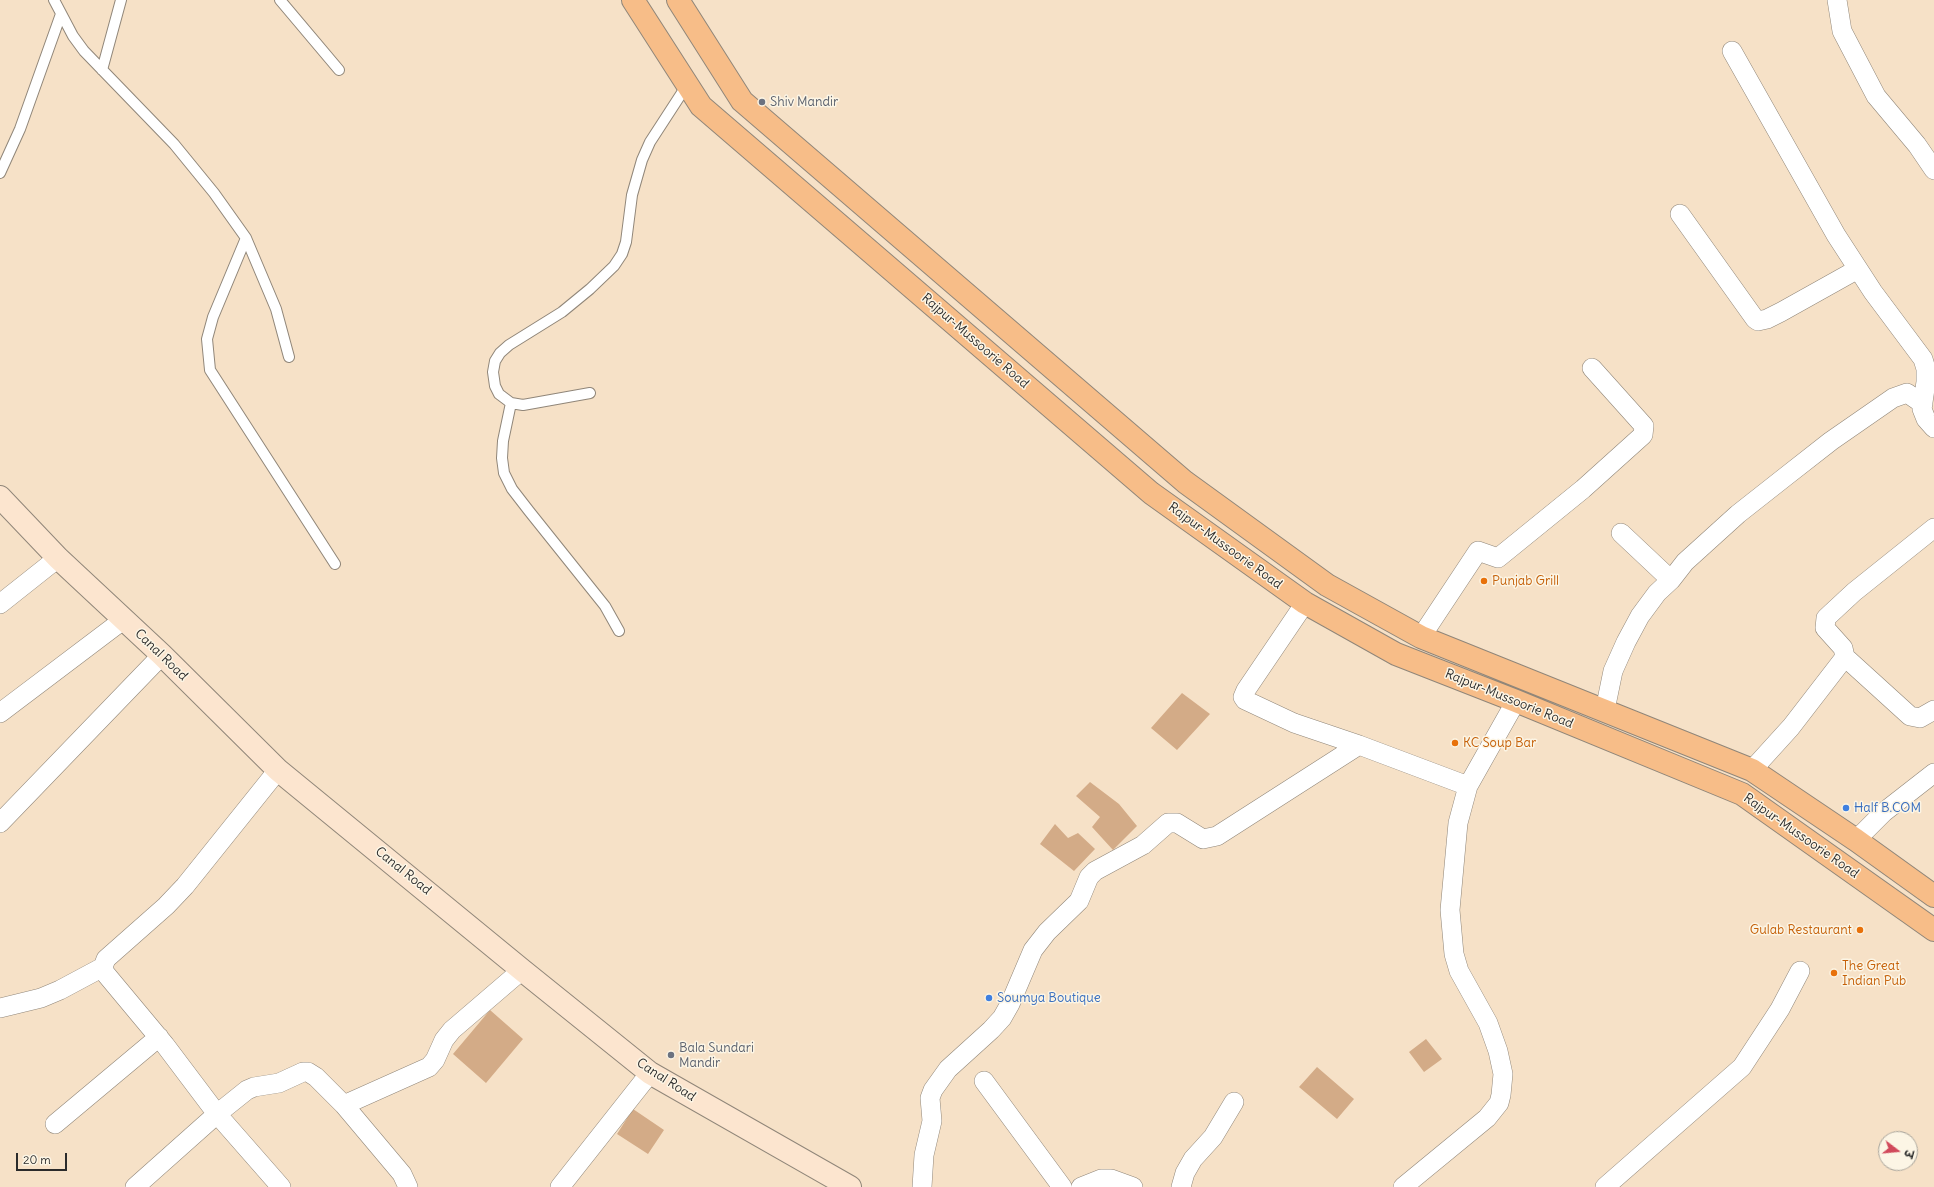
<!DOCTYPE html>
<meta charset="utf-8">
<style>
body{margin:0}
#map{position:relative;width:1934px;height:1187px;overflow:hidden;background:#f6e1c7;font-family:Delius,"Playpen Sans Deva",sans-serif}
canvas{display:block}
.north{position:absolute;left:1878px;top:1131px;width:40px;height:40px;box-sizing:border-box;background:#fcf5e5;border:1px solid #a8a49b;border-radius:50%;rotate:106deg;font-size:11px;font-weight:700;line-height:16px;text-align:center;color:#2b2b2b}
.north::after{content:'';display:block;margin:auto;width:14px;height:18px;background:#d1495b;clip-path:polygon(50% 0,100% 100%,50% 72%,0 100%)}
.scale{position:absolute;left:16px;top:1153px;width:51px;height:18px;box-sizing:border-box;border:2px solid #2b2b2b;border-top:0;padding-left:5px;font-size:12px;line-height:14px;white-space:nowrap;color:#2b2b2b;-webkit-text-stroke:3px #fcf5e5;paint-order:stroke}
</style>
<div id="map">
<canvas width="1934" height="1187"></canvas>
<div class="north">उ</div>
<div class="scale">20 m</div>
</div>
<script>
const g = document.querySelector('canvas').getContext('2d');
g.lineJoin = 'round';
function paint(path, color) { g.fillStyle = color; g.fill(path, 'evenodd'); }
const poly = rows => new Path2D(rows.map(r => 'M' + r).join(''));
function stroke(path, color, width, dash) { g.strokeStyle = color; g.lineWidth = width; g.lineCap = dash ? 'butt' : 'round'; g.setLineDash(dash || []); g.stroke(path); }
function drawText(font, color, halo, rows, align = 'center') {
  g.font = font + ' Delius,sans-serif'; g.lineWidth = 3; g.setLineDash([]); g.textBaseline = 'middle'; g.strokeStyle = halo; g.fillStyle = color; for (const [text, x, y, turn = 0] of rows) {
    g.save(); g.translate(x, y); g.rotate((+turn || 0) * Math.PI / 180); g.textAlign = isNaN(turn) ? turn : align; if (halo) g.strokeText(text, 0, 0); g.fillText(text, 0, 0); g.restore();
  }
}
paint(poly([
 [1182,693,1210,714,1177,750,1151,728],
 [1090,782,1119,804,1137,826,1113,850,1092,827,1100,817,1076,796],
 [1055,824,1068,838,1078,833,1095,849,1074,871,1040,844],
 [490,1010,523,1039,486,1083,453,1054],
 [1426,1039,1442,1059,1424,1072,1409,1052],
 [1317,1067,1354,1099,1337,1119,1299,1087],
 [633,1109,664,1130,648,1154,617,1134]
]), '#d3ab87');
const lane = poly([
 [54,0,73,36,84,51,174,144,214,193,246,238,276,309,289,357],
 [280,0,339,70],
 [102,70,121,0],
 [0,173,20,129,61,14],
 [246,238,213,317,207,339,210,370,335,564],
 [590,393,523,405,511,403,499,394,495,386,493,372,495,361,500,353,509,345,562,312,590,289,614,266,622,254,626,242,632,195,642,160,650,142,687,85],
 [511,403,503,441,502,458,504,473,512,489,529,511,605,606,619,631]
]);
const street = poly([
 [1837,0,1842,31,1876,96,1917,145,1934,170],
 [1732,51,1836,235,1873,292,1923,359,1926,369,1926,382,1922,409,1926,419,1934,428],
 [1680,214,1755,319,1758,321,1767,319,1781,312,1858,269],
 [1621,533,1671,580],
 [1305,603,1246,690,1243,697,1245,700,1294,723,1359,745,1468,786],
 [0,604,58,558],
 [1421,637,1478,551,1498,558,1583,489,1643,435,1644,426,1592,368],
 [1845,657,1910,716,1920,718,1934,710],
 [1605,710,1613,671,1626,642,1640,616,1657,593,1671,580,1685,562,1738,514,1785,477,1831,441,1893,398,1907,393,1923,404],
 [0,713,123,620],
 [278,770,185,886,166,906,106,959,103,967,105,973,165,1045,217,1114,281,1187],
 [1752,770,1791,727,1845,657,1843,648,1825,628,1826,618,1854,592,1934,528],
 [0,823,162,655],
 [1856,840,1884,812,1934,773],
 [0,1008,41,998,60,990,103,967],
 [984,1081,1062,1187],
 [55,1124,159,1037],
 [135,1187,217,1114,247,1090,254,1087,279,1083,303,1072,308,1072,316,1077,344,1105],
 [408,1187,402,1174,344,1105,429,1067,435,1060,444,1040,452,1030,522,970],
 [560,1187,650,1073],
 [922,1187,924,1155,932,1121,930,1098,933,1090,948,1069,991,1030,1002,1018,1010,1004,1033,950,1047,932,1079,901,1089,877,1095,871,1143,845,1168,823,1177,823,1203,839,1217,836,1359,745],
 [1081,1187,1101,1179,1111,1179,1133,1187],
 [1181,1187,1185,1173,1193,1159,1213,1137,1234,1102],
 [1403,1187,1487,1118,1499,1103,1501,1095,1503,1074,1498,1051,1488,1023,1459,971,1454,954,1450,910,1458,823,1468,786,1516,701],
 [1605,1187,1742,1067,1780,1009,1800,971]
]);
const secondary = poly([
 [0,497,58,558,162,655,278,770,522,970,650,1073,850,1187]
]);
const primary = poly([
 [633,0,701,106,1151,493,1305,603,1396,654,1516,701,1742,794,1934,930],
 [678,0,742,101,1185,482,1327,585,1421,637,1752,770,1856,840,1934,896]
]);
stroke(lane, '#908679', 12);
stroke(street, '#908679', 20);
stroke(secondary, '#908679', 24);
stroke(primary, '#908679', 24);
stroke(lane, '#fff', 10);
stroke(street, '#fff', 19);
stroke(secondary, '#fce5cf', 22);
stroke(primary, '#f7bd88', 22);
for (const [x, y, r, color] of [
 [762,102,4,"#6b7280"],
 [1484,581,4,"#e8710a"],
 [1455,743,4,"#e8710a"],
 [1846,808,4,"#3f7fe0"],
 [1860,930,4,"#e8710a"],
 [1834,973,4,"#e8710a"],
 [989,998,4,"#3f7fe0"],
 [671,1055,4,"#6b7280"]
]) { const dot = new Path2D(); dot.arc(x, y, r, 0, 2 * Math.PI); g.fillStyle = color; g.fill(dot); stroke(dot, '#fcf5e5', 1.5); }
drawText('13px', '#5b616d', '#fcf5e5', [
 ["Shiv Mandir",770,102],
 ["Bala Sundari",679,1048],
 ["Mandir",679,1063]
], 'left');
drawText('13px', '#2b2b2b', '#fcf5e5', [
 ["Rajpur-Mussoorie Road",975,341,41],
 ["Rajpur-Mussoorie Road",1225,546,36],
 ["Canal Road",161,655,44],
 ["Rajpur-Mussoorie Road",1509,699,22],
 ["Rajpur-Mussoorie Road",1801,836,35],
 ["Canal Road",403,871,39],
 ["Canal Road",666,1080,33]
]);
drawText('13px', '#c56008', '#fcf5e5', [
 ["Punjab Grill",1492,581],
 ["KC Soup Bar",1463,743],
 ["Gulab Restaurant",1852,930,"right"],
 ["The Great",1842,966],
 ["Indian Pub",1842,981]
], 'left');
drawText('13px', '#366cbe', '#fcf5e5', [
 ["Half B.COM",1854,808],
 ["Soumya Boutique",997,998]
], 'left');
</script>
